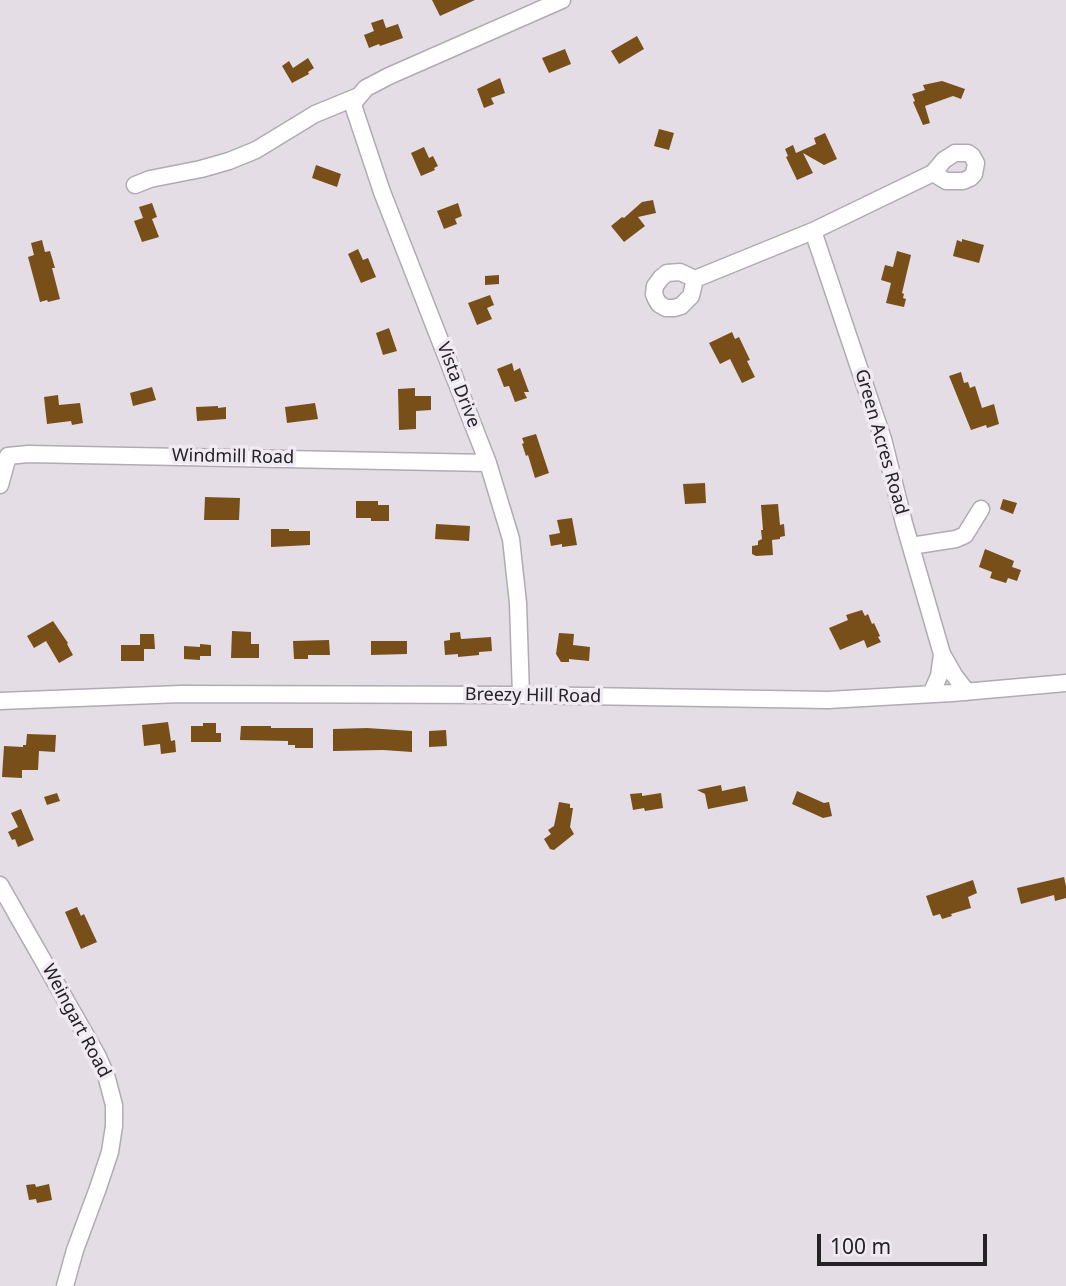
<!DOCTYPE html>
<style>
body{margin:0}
#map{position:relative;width:1066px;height:1286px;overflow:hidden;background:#e4dde6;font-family:"Noto Sans",sans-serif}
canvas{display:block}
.scale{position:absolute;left:817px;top:1234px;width:170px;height:32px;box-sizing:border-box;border:4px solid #242225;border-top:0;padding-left:9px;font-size:21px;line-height:24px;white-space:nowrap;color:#242225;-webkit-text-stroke:5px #f1eaf4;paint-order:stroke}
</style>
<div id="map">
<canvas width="1066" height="1286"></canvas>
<div class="scale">100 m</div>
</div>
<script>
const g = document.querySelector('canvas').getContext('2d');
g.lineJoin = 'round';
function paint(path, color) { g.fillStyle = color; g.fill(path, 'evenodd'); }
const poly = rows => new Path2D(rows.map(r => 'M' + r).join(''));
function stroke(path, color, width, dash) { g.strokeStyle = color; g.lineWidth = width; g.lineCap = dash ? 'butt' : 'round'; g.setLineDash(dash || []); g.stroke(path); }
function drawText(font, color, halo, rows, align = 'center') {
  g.font = font + ' "Noto Sans",sans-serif'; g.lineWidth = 7; g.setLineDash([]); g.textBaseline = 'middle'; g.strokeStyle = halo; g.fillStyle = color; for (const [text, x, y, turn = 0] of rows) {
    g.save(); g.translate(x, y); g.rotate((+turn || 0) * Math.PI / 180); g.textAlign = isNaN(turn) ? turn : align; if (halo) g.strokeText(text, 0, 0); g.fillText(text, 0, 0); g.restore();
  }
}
paint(poly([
 [432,0,475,0,440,16],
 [383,19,386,28,398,24,403,38,380,46,379,44,369,48,364,35,374,31,371,23],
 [637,36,644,49,619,64,611,51],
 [565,49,571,64,549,73,542,58],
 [308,58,314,68,308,72,309,74,292,83,282,66,289,61,293,68],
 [500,78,505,93,491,98,494,104,484,108,477,89],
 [942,81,965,89,961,99,953,96,925,106,930,123,923,125,913,102,915,101,912,94,925,90,923,85],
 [659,129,674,133,669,150,654,146],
 [825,133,837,159,824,165,803,153,813,173,797,180,786,157,788,156,785,149,793,145,796,153,816,144,814,138],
 [424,147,429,158,433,156,438,166,434,168,435,170,421,176,411,153],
 [316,165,341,174,337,187,312,178],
 [653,200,656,213,638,217,645,226,624,242,611,226,622,217,624,218,642,202],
 [152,203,157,217,152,219,159,237,142,242,134,221,143,218,139,207],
 [458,203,462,216,455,219,457,224,444,229,437,211],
 [962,239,984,245,979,263,953,256,957,240,962,242],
 [42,240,45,252,50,251,55,268,52,268,60,299,48,302,47,300,40,302,28,257,34,255,31,243],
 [358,249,363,260,368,258,376,277,361,283,348,254],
 [897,251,911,255,902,293,904,294,903,298,906,299,904,307,886,303,891,283,881,280,885,265,893,267],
 [499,275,499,284,485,285,485,276],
 [490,295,494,305,487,308,492,319,477,325,468,303],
 [389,328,397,351,383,355,376,333],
 [732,332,735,339,739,337,750,360,747,361,755,377,742,383,730,359,720,364,709,343],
 [512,363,514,371,520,368,529,392,524,392,527,398,515,402,509,386,504,387,497,369],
 [961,372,964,383,968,382,970,388,975,386,982,408,994,404,999,424,987,428,986,425,971,430,949,376],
 [152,387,156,400,133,406,130,393],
 [415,388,415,396,431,396,431,410,416,411,416,429,399,430,398,389],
 [58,395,59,405,80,403,83,423,72,425,71,421,47,424,44,397],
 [315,403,318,419,287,423,285,407],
 [218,406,218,408,226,407,226,419,197,421,196,407],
 [536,434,549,473,535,478,528,455,526,456,522,444,524,443,522,438],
 [705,483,706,503,685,504,683,484],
 [205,497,240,498,239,520,204,520],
 [1003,499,1017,503,1013,514,1000,509],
 [356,501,378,501,378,505,389,505,389,521,371,521,371,518,356,518],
 [778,504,780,525,784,524,785,536,780,537,780,539,772,540,773,555,756,556,752,554,752,546,758,545,758,541,762,539,761,530,763,530,761,505],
 [572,518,577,545,562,547,562,544,551,546,549,535,560,533,557,520],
 [436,524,470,526,469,541,435,539],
 [271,529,289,529,289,531,310,531,310,545,271,547],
 [985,549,1014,561,1012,567,1021,570,1017,581,1008,578,1006,583,990,578,992,572,979,567],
 [862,610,865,616,868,614,872,624,874,623,880,636,878,637,881,642,867,648,864,640,840,650,829,628,848,620,846,615],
 [53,621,68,643,67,644,73,655,59,663,46,641,34,648,27,636],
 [232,631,251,632,251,644,259,644,259,658,231,658],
 [460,632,461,639,491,637,492,651,479,652,479,655,458,657,458,654,445,655,444,641,450,640,450,633],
 [559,633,574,634,573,645,590,647,589,661,569,659,569,662,561,662,556,654],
 [140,634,154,634,155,649,144,649,144,661,121,661,121,645,140,645],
 [329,640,330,655,308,655,308,659,294,659,293,641],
 [371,641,407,641,407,654,371,655],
 [200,644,211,645,211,656,200,656,200,660,184,659,184,646,200,647],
 [168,722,171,741,175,740,176,752,161,754,160,744,144,746,142,725],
 [203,723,216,723,216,733,221,733,221,742,191,742,191,726,203,726],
 [241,726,271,726,271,728,313,728,313,748,295,748,295,745,288,745,288,741,240,740],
 [367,728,412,731,412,752,383,750,333,751,333,729],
 [446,730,447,746,429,747,429,731],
 [27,734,56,735,55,752,39,751,38,770,22,770,22,778,2,777,4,746,23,747,23,745,26,745],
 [721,785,722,791,745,786,748,801,708,809,705,794,697,790],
 [797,791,824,803,829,802,832,816,823,818,792,804],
 [57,793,60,801,47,805,44,797],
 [642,793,642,796,661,793,663,808,645,811,644,808,633,810,630,794],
 [559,802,570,804,570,808,573,808,570,827,574,834,554,850,550,849,544,839,551,834,548,830,554,826],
 [21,809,34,840,18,847,15,839,12,840,8,832,18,827,11,813],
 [1064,877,1066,886,1066,898,1055,901,1054,895,1021,904,1017,888],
 [973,880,977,893,968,897,971,908,951,914,952,916,942,919,940,914,933,916,926,896],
 [77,907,81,916,84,914,97,942,81,949,65,912],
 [35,1184,36,1187,49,1184,52,1200,37,1203,36,1199,29,1200,26,1185]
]), '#784f18');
const minor = poly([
 [135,185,150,179,201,169,229,161,256,150,315,114,359,96],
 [813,231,883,439,904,523,942,654,954,675,967,692],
 [695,279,691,296,681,306,674,308,666,308,659,304,656,299,654,294,655,286,661,278,667,273,680,272,695,279,813,231,933,173,944,160,955,153,968,153,972,156,976,163,974,174,970,178,963,181,946,181,933,173],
 [0,485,8,456,28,454,488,463],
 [911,546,956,539,965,535,981,509],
 [931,694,939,676,942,654],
 [521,695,518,603,511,539,488,463,382,192,354,108,354,102,366,88,389,76,562,0],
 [0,701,181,694,521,695,828,700,952,693,1066,683],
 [0,885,97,1055,106,1075,114,1105,114,1126,110,1152,98,1188,75,1250,65,1286]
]);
stroke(minor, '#b1aab3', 19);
stroke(minor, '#fff', 16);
drawText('18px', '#242225', '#f1eaf4', [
 ["Vista Drive",458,385,69],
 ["Green Acres Road",881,442,74],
 ["Windmill Road",233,457,1],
 ["Breezy Hill Road",533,696,1],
 ["Weingart Road",76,1021,62]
]);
</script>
